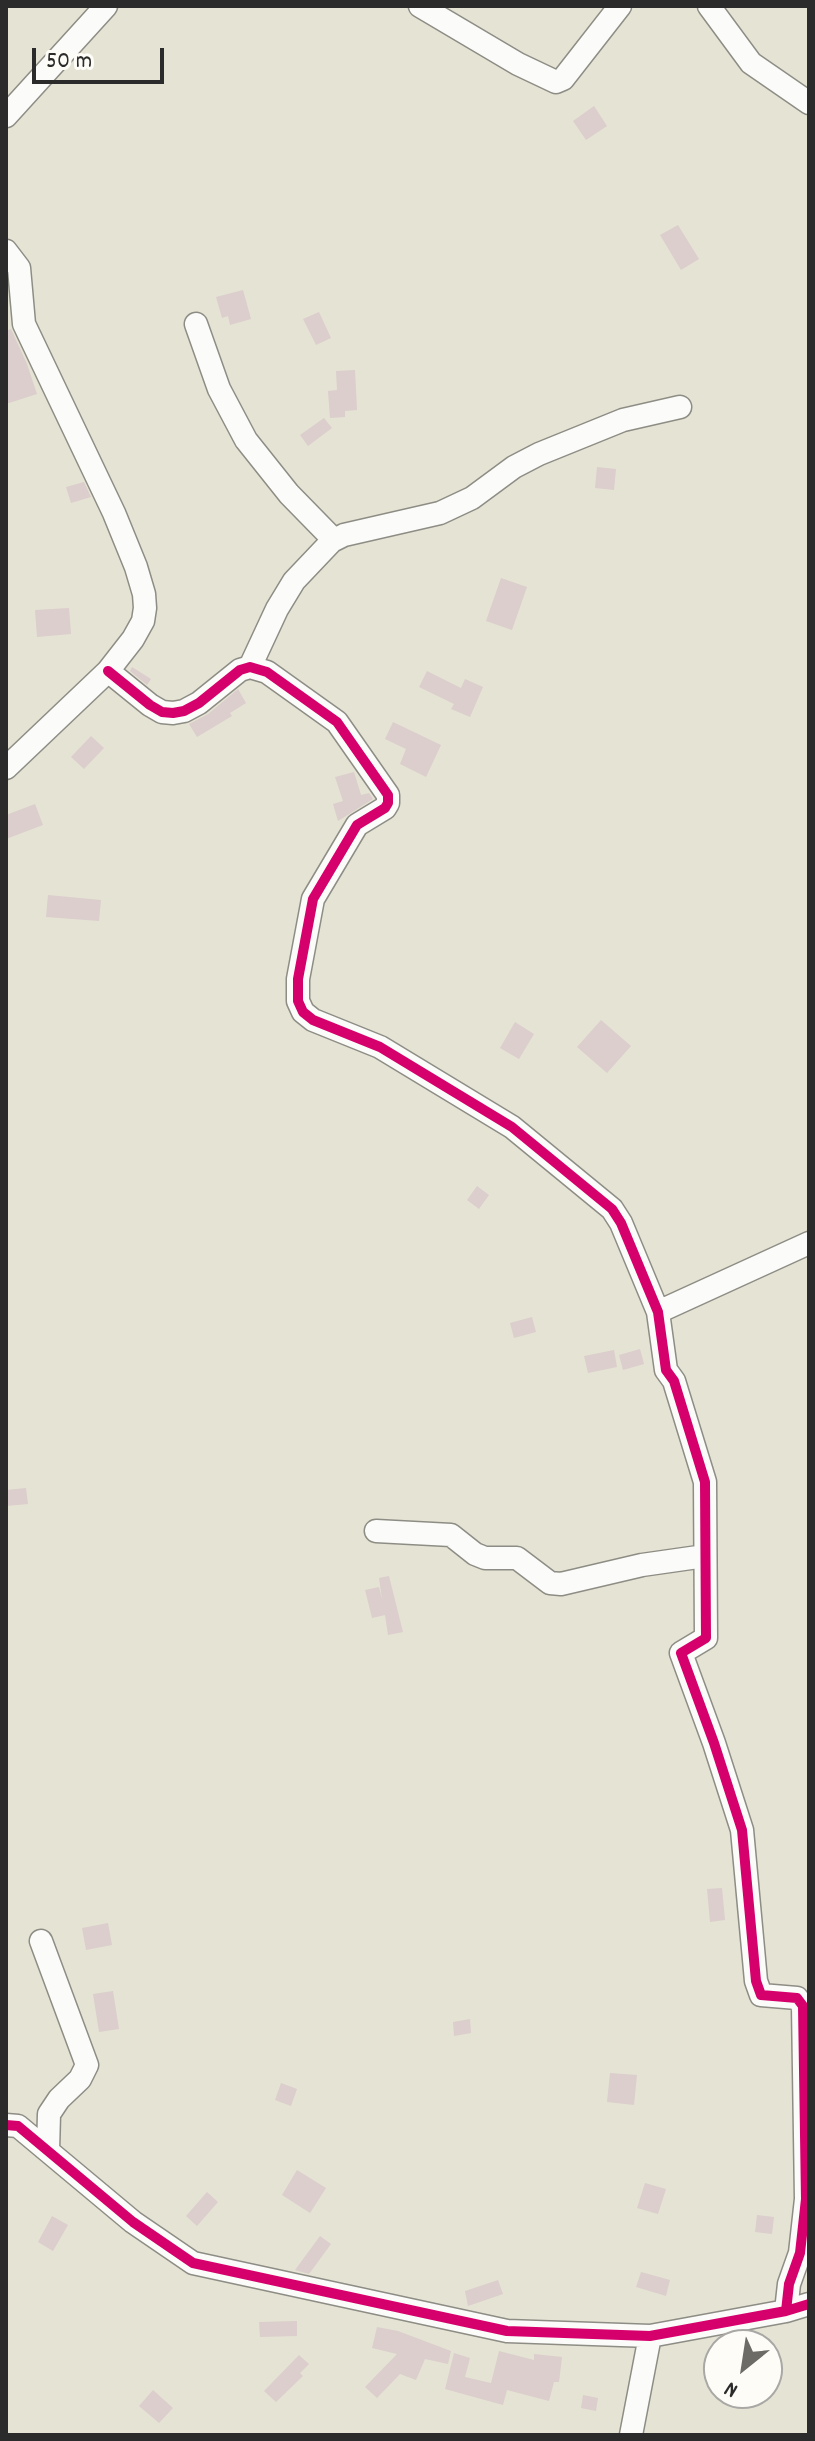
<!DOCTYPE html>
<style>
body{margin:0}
#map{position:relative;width:815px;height:2441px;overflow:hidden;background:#e5e3d4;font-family:Dekko,sans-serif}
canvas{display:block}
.frame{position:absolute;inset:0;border:8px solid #2b2b2b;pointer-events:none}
.north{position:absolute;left:703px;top:2329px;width:80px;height:80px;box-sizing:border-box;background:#fdfcf7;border:2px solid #a9a8a5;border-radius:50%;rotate:210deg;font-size:22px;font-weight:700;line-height:32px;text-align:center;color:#2b2b2b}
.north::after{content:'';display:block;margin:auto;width:28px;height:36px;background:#6c6b66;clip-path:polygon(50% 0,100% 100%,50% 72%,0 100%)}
.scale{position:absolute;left:32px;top:48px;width:132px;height:36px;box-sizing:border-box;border:4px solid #2b2b2b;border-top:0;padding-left:10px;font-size:24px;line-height:28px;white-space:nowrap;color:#2b2b2b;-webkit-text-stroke:6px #fdfcf7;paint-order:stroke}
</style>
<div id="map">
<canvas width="815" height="2441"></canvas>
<div class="frame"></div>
<div class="north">N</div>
<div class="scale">50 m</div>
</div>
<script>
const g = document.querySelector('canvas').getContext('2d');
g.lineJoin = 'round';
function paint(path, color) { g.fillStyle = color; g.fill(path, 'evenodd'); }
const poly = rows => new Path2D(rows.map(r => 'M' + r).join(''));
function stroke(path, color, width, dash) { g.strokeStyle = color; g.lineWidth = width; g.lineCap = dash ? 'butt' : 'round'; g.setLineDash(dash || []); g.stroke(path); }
paint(poly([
 [594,106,607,126,586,140,573,121],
 [678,225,699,259,681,270,660,235],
 [243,290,251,319,230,325,228,316,222,318,216,297],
 [319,312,331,338,316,345,303,319],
 [11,329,27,364,37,394,6,404,6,331],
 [355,370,357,410,345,411,345,417,330,418,328,391,337,390,336,371],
 [324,418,332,428,308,446,300,435],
 [597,467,616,469,614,490,595,488],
 [84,482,91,497,71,503,66,487],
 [501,578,527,587,512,630,486,621],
 [69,608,71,634,37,637,35,610],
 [132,667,151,679,147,685,130,671],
 [427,671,461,688,465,679,483,687,470,717,451,709,454,704,419,687],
 [238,689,246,703,230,713,232,716,197,737,189,724,208,714],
 [393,722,441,745,426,777,400,764,406,749,385,739],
 [91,736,104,748,84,769,71,757],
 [354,772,361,795,369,793,373,799,338,821,333,804,343,801,335,777],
 [35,804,43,825,6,839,6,815],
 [48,895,101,900,99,921,46,917],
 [601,1020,631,1046,607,1073,577,1047],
 [515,1022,534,1034,519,1059,500,1048],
 [477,1186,489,1195,479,1209,467,1200],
 [532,1317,536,1332,514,1338,510,1323],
 [640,1349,644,1364,623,1370,619,1355],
 [614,1350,617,1367,588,1373,584,1356],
 [26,1488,28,1504,6,1506,6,1490],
 [389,1576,403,1632,388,1635,385,1615,372,1618,365,1590,379,1587,382,1599,379,1578],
 [722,1888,725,1920,710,1922,707,1889],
 [108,1923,112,1945,86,1950,82,1928],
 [113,1991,119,2029,99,2032,93,1994],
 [470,2019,471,2033,454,2036,453,2022],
 [610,2073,637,2075,634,2105,607,2102],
 [281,2083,297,2089,291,2106,275,2100],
 [297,2170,326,2188,310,2213,282,2195],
 [645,2183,666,2189,658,2214,637,2208],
 [207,2192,218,2202,197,2226,186,2216],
 [757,2215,774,2217,772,2234,755,2232],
 [52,2216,68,2225,53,2251,38,2242],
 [320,2236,331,2244,309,2274,298,2271,295,2270],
 [641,2272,670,2280,666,2296,636,2287],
 [498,2280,503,2294,468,2306,465,2291],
 [297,2321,297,2336,260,2337,259,2322],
 [377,2327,398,2331,451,2351,448,2364,425,2359,416,2380,400,2374,377,2398,365,2387,397,2354,372,2348],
 [499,2351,534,2360,534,2354,562,2357,559,2382,554,2382,549,2401,507,2390,503,2405,445,2389,454,2353,470,2358,465,2377,491,2383],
 [299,2355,309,2364,300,2373,303,2376,276,2402,264,2391],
 [153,2390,173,2408,159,2423,139,2406],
 [583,2395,598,2398,596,2411,581,2408]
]), '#dbcecc');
const minor = poly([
 [420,6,518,64,556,82,563,79,620,6],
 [709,6,751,63,809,103],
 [6,116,106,6],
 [6,251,19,268,24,324,114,513,136,567,144,594,145,608,143,621,133,639,108,671,6,768],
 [196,324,219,389,246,440,289,494,334,540],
 [250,667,277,609,294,581,332,541,344,535,440,513,472,498,514,467,539,454,623,420,680,407],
 [108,671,150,705,162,712,173,713,184,711,199,703,240,670,250,667,267,672,337,722,388,795,388,803,385,808,357,825,313,899,298,979,298,1001,303,1012,313,1020,380,1047,512,1127,612,1209,621,1223,658,1312,666,1370,674,1381,705,1482,706,1638,681,1653,714,1743,742,1830,756,1981,761,1995,797,1998,803,2006,806,2199,800,2253,789,2284,786,2311,809,2304],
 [658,1312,809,1243],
 [376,1531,451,1535,475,1554,485,1558,517,1558,550,1583,561,1584,642,1565,705,1556],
 [41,1941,87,2065,80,2079,59,2099,49,2114,48,2151],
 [6,2125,18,2126,133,2222,193,2263,507,2331,650,2336,786,2311],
 [631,2435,650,2336]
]);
stroke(minor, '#8e8d85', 25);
stroke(minor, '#fbfbf9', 22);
stroke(poly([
 [108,671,150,705,162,712,173,713,184,711,199,703,240,670,250,667,267,672,337,722,388,795,388,803,385,808,357,825,313,899,298,979,298,1001,303,1012,313,1020,380,1047,512,1127,612,1209,621,1223,658,1312,666,1370,674,1381,705,1482,706,1638,681,1653,714,1743,742,1830,756,1981,761,1995,797,1998,803,2006,806,2199,800,2253,789,2284,786,2311,809,2304],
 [6,2125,18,2126,133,2222,193,2263,507,2331,650,2336,786,2311]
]), '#d6006c', 10);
</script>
